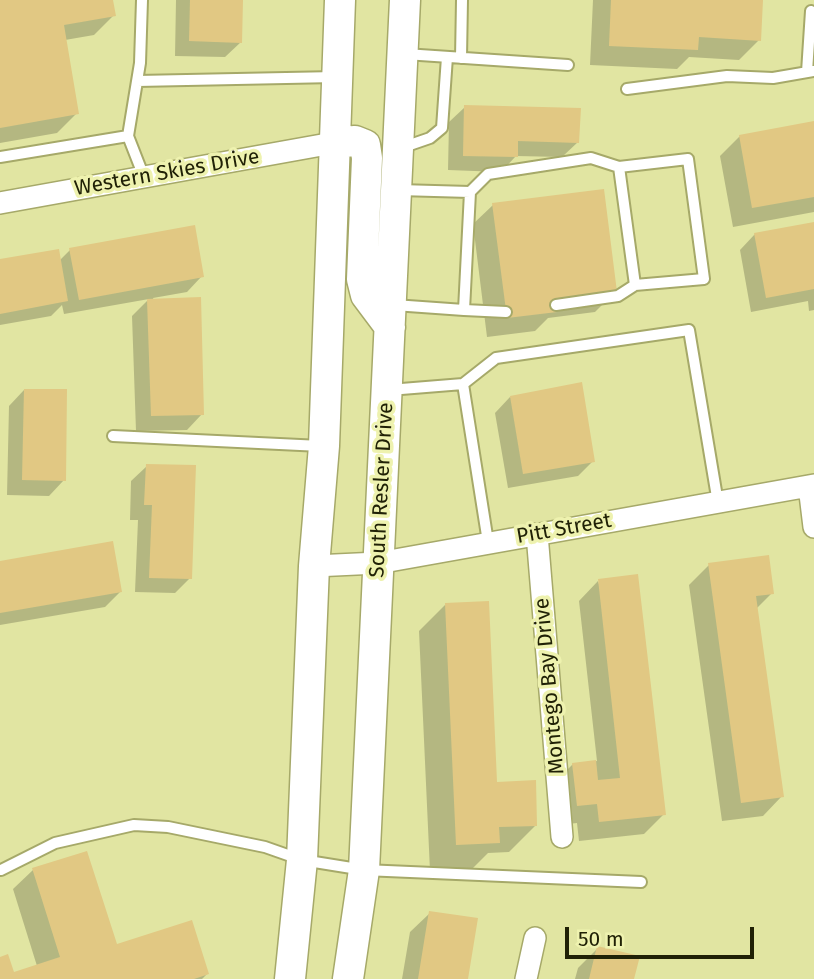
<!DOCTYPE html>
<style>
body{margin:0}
#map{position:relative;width:814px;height:979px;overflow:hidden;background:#e1e5a2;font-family:"Fira Sans",sans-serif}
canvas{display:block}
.scale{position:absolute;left:565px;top:927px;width:189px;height:32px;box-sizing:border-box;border:4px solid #202106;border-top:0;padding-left:9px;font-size:21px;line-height:24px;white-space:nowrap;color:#202106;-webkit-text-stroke:5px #eef2af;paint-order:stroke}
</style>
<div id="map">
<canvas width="814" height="979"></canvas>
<div class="scale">50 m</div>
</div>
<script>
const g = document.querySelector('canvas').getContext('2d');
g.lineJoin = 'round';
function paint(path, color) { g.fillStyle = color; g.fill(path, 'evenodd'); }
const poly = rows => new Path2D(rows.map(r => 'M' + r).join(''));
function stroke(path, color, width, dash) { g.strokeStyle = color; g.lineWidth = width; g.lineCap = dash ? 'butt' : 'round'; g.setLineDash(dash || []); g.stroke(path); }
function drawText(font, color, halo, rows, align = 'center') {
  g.font = font + ' "Fira Sans",sans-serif'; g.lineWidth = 7; g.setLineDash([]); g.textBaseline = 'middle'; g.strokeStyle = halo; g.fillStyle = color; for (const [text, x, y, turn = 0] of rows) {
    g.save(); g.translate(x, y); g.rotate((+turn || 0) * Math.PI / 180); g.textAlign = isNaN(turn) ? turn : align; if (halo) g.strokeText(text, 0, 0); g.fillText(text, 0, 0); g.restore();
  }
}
paint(poly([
 [0,0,111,0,114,15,94,35,65,40,77,113,57,133,0,143],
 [176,0,242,0,241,42,225,57,175,56],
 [593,0,761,0,759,40,739,60,689,57,677,69,590,65],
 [465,107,578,142,562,157,516,156,501,172,448,170,449,122],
 [814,123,814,212,733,227,720,156,740,136],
 [493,205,615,292,595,312,548,318,535,331,487,337,473,224],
 [814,224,814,310,809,311,808,301,751,312,740,250,755,234],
 [70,250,202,276,187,292,153,298,202,414,187,430,136,431,132,316,149,299,64,314,62,305,51,316,0,325,0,261,59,261],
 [24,390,64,480,49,496,7,495,9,406],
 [510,397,593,461,578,476,508,488,495,413],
 [147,466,190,578,175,593,135,592,138,520,130,520,131,481],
 [0,563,120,592,105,607,0,625],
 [709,565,772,593,756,609,782,796,763,816,722,821,689,585],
 [598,581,664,814,644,834,579,841,577,823,558,825,553,784,573,764,597,761,579,601],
 [446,604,496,784,536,825,509,852,488,853,472,869,430,871,419,631],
 [33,870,116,946,207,974,202,979,0,979,0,958,13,974,37,966,13,889],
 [430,913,466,979,402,979,410,932],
 [598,948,632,979,575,979,578,968]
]), '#0003');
paint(poly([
 [0,0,113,0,116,16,64,25,79,114,0,128],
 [190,0,243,0,242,43,189,41],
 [611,0,763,0,761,41,699,37,698,50,609,46],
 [464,105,581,108,579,143,518,141,518,157,463,156],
 [814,121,814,197,752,208,739,135],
 [604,189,617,292,555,300,557,312,507,318,492,203],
 [814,222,814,289,766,298,754,233],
 [195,225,204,277,79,300,69,248],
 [59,249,68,301,0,314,0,259],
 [201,297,204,415,151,416,147,299],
 [582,382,595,462,523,474,510,396],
 [24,389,67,389,66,481,22,480],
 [146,464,196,465,192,579,149,578,152,505,144,505],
 [113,541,122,592,0,613,0,561],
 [769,555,774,594,756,596,784,797,741,803,708,563],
 [638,574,666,815,599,822,597,804,577,806,572,763,596,760,598,780,620,778,598,579],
 [489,601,497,782,536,780,537,826,499,827,500,843,456,845,445,603],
 [87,851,117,944,192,920,209,974,194,979,0,979,0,957,8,954,14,972,60,957,32,868],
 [429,911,478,918,468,979,418,979],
 [597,946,640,956,634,979,589,979]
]), '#e1c883');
const service = poly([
 [405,54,568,65],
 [461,58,462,0],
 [807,72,811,11],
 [137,81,336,77],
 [627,89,727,76,773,78,814,71],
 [128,136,140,63,142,0],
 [401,148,430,138,442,128,447,57],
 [0,157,128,136,144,177],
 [619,167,635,285],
 [399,190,470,192],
 [394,305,464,310,470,192,488,174,591,158,619,167,688,159,704,279,635,285,618,296,556,305],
 [464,310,506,312],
 [389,390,463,384],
 [113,436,321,446],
 [488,542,463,384,496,358,689,330,718,503],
 [1,870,55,843,134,825,168,827,265,847,302,860,364,870,641,882]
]);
const minor = poly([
 [0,203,333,143],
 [809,486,814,527],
 [537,534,562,837],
 [314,566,378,563,814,485],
 [526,979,535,938]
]);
const secondary = poly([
 [333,143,355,141,365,145,367,158,362,279,366,295,390,327],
 [290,979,302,860,314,566,324,446,340,0],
 [348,979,364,870,405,0]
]);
stroke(service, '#a6a969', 14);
stroke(minor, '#a6a969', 24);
stroke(secondary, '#a6a969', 33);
stroke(service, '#fff', 10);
stroke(minor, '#fff', 21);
stroke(secondary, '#fff', 30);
drawText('21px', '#202106', '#eef2af', [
 ["Western Skies Drive",167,173,-10],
 ["South Resler Drive",382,490,-87],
 ["Pitt Street",564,529,-10],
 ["Montego Bay Drive",550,686,-95]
]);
</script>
